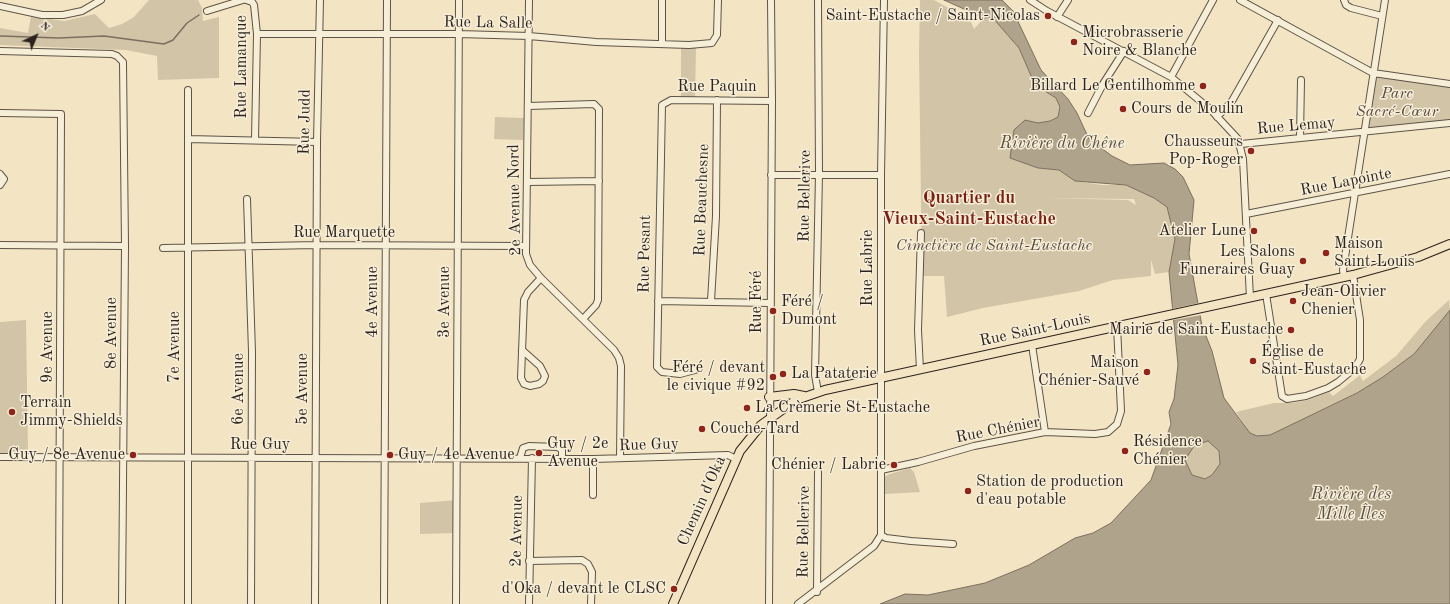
<!DOCTYPE html>
<meta charset="utf-8">
<style>
body{margin:0}
#map{position:relative;width:1450px;height:604px;overflow:hidden;background:#f3e5c3;font-family:"Old Standard TT",serif}
canvas{display:block}
.north{position:absolute;left:16px;top:16px;width:40px;height:40px;-webkit-text-stroke:3px #f7eed8;paint-order:stroke;rotate:44deg;font-size:11px;font-weight:700;line-height:16px;text-align:center;color:#2d221d}
.north::after{content:'';display:block;margin:auto;width:14px;height:18px;background:#2d221d;clip-path:polygon(50% 0,100% 100%,50% 72%,0 100%)}
</style>
<div id="map">
<canvas width="1450" height="604"></canvas>
<div class="north">N</div>
</div>
<script>
const g = document.querySelector('canvas').getContext('2d');
g.lineJoin = 'round';
function paint(path, color) { g.fillStyle = color; g.fill(path, 'evenodd'); }
const poly = rows => new Path2D(rows.map(r => 'M' + r).join(''));
function stroke(path, color, width, dash) { g.strokeStyle = color; g.lineWidth = width; g.lineCap = dash ? 'butt' : 'round'; g.setLineDash(dash || []); g.stroke(path); }
function drawText(font, color, halo, rows, align = 'center') {
  g.font = font + ' "Old Standard TT",serif'; g.lineWidth = 3; g.setLineDash([]); g.textBaseline = 'middle'; g.strokeStyle = halo; g.fillStyle = color; for (const [text, x, y, turn = 0] of rows) {
    g.save(); g.translate(x, y); g.rotate((+turn || 0) * Math.PI / 180); g.textAlign = isNaN(turn) ? turn : align; if (halo) g.strokeText(text, 0, 0); g.fillText(text, 0, 0); g.restore();
  }
}
paint(poly([
 [149,0,198,0,202,8,203,21,219,17,219,78,158,80,157,56,126,50,0,45,0,28,28,33,31,16,64,21,95,14,109,28,122,24,134,17],
 [920,0,934,0,970,20,974,29,984,18,992,17,1019,48,1035,85,1056,98,1060,107,1058,117,1050,121,1038,123,1025,120,1038,168,1059,170,1075,181,1102,185,1126,185,1154,198,1167,207,1175,239,1169,272,1155,274,1151,260,1151,276,1113,280,1079,291,983,308,947,317,944,276,922,276,919,53],
 [1044,198,1134,199,1136,205,1128,200],
 [681,47,696,47,695,97,681,97],
 [1373,73,1450,84,1450,123,1364,132],
 [495,117,524,118,523,140,494,139],
 [1449,300,1450,310,1414,354,1383,377,1357,393,1270,435,1257,437,1250,433,1236,412,1274,403,1292,403,1308,400,1329,392,1333,396,1359,376,1357,373,1358,372,1363,381,1396,356,1426,321],
 [26,320,28,455,0,455,0,322],
 [1209,441,1219,451,1220,464,1212,475,1205,479,1192,475,1185,460,1194,446],
 [910,468,914,472,920,492,885,494,884,478,887,475],
 [457,500,457,533,420,534,420,503]
]), '#d1c4a7');
const water = poly([
 [944,0,1002,0,1013,11,1041,70,1068,99,1077,113,1089,139,1112,156,1130,165,1164,163,1175,169,1183,177,1194,200,1189,254,1202,326,1212,351,1224,398,1250,433,1257,436,1270,435,1357,393,1383,377,1414,354,1450,310,1450,604,880,604,905,594,928,595,985,583,1029,565,1075,538,1093,533,1111,523,1151,480,1171,424,1169,412,1174,399,1178,365,1169,272,1175,239,1167,207,1154,198,1126,185,1075,181,1059,170,1038,168,1010,158,1014,130,1025,120,1038,123,1050,121,1058,117,1060,107,1056,98,1035,85,1019,48,992,17,984,18,944,0],
 [1208,441,1219,451,1220,464,1212,475,1205,479,1192,475,1185,460,1194,446,1208,441]
]);
paint(water, '#b0a38b');
stroke(water, '#7c6f5f', 1);
paint(poly([
 [1199,303,1202,315,1173,320,1171,309]
]), '#f3e5c3');
stroke(poly([
 [0,36,59,38,104,36,164,44,173,40,187,23,199,15]
]), '#7c6f5f', 1.5);
const minor = poly([
 [246,0,252,2,254,5,257,34,255,140],
 [529,0,526,254,530,265,541,278,614,350,619,358,621,366,620,458],
 [1030,0,1047,11,1171,77,1210,109,1238,139,1243,159,1250,298],
 [1240,0,1373,73,1450,84],
 [1344,0,1346,5,1351,8,1382,16],
 [0,6,42,15,63,15,82,11,101,0],
 [207,11,243,0],
 [1057,17,1068,0],
 [257,34,459,34,529,36,596,42,689,45,712,43,717,35,718,0],
 [662,44,662,0],
 [0,51,112,54,117,56,123,62,125,246,122,604],
 [1171,77,1213,0],
 [188,90,188,604],
 [528,106,594,104,599,109,598,300,596,305,583,319],
 [0,113,61,114,59,604],
 [1088,113,1103,84,1124,51],
 [1217,117,1232,101,1278,20],
 [1300,138,1301,80],
 [188,139,317,142],
 [1241,144,1450,123],
 [0,174,4,179,0,185],
 [771,175,881,175],
 [527,182,599,181],
 [247,199,252,352,251,604],
 [1246,214,1450,174],
 [0,245,125,246],
 [163,248,317,245,526,246],
 [1344,277,1343,270,1385,0],
 [1266,294,1282,396,1287,399,1306,396,1328,388,1338,382,1355,368,1360,359,1360,320,1353,275],
 [658,301,769,303],
 [711,301,716,216,717,100],
 [1032,345,1045,432],
 [522,350,540,366,545,376,543,381,539,384,530,386,524,384,521,378,524,300,528,292,541,278],
 [695,370,680,374,662,372,657,367,662,105,671,100,772,101],
 [920,370,918,330,921,233],
 [818,392,815,375,819,174,818,0],
 [0,457,593,459,728,455,736,459],
 [520,458,523,448,529,446,558,447,562,450,562,458],
 [881,470,918,462,974,446,1045,432,1095,434,1108,432,1117,424,1121,411,1117,326],
 [593,495,593,459],
 [881,535,886,538,911,541,953,544],
 [529,561,582,560,588,564,592,572,591,604],
 [817,592,818,472],
 [315,604,317,142,320,0],
 [384,604,387,0],
 [456,604,459,0],
 [529,604,532,458],
 [769,604,772,101,771,0],
 [798,604,874,546,881,535,881,175,884,0]
]);
const major = poly([
 [769,397,794,394,804,396],
 [673,604,740,451,761,425,796,400,825,390,1353,275,1418,257,1450,244]
]);
stroke(minor, '#5e5346', 8);
stroke(major, '#2d221d', 10);
stroke(minor, '#f7eed8', 6);
stroke(major, '#f3e5c3', 8);
for (const [x, y, r, color] of [
 [1048,16,4,"#8f2418"],
 [1074,42,4,"#8f2418"],
 [1203,86,4,"#8f2418"],
 [1123,109,4,"#8f2418"],
 [1251,151,4,"#8f2418"],
 [1254,231,4,"#8f2418"],
 [1326,253,4,"#8f2418"],
 [1303,261,4,"#8f2418"],
 [1293,301,4,"#8f2418"],
 [773,311,4,"#8f2418"],
 [1291,330,4,"#8f2418"],
 [1253,361,4,"#8f2418"],
 [1147,372,4,"#8f2418"],
 [783,374,4,"#8f2418"],
 [773,377,4,"#8f2418"],
 [747,408,4,"#8f2418"],
 [12,412,4,"#8f2418"],
 [702,429,4,"#8f2418"],
 [1125,451,4,"#8f2418"],
 [539,453,4,"#8f2418"],
 [133,455,4,"#8f2418"],
 [390,455,4,"#8f2418"],
 [894,465,4,"#8f2418"],
 [968,491,4,"#8f2418"],
 [674,589,4,"#8f2418"]
]) { const dot = new Path2D(); dot.arc(x, y, r, 0, 2 * Math.PI); g.fillStyle = color; g.fill(dot); stroke(dot, '#f7eed8', 1.5); }
drawText('16px', '#2d221d', '#f7eed8', [
 ["Saint-Eustache / Saint-Nicolas",1040,16,"right"],
 ["Microbrasserie",1082,33],
 ["Noire & Blanche",1082,51],
 ["Billard Le Gentilhomme",1195,86,"right"],
 ["Cours de Moulin",1131,109],
 ["Chausseurs",1243,142,"right"],
 ["Pop-Roger",1243,160,"right"],
 ["Atelier Lune",1246,231,"right"],
 ["Maison",1334,244],
 ["Saint-Louis",1334,262],
 ["Les Salons",1295,252,"right"],
 ["Funeraires Guay",1295,270,"right"],
 ["Jean-Olivier",1301,292],
 ["Chenier",1301,310],
 ["Féré /",781,302],
 ["Dumont",781,320],
 ["Mairie de Saint-Eustache",1283,330,"right"],
 ["Église de",1261,352],
 ["Saint-Eustache",1261,370],
 ["Maison",1139,363,"right"],
 ["Chénier-Sauvé",1139,381,"right"],
 ["Féré / devant",765,368,"right"],
 ["le civique #92",765,386,"right"],
 ["La Pataterie",791,374],
 ["Terrain",20,403],
 ["Jimmy-Shields",20,421],
 ["La Crèmerie St-Eustache",755,408],
 ["Couche-Tard",710,429],
 ["Résidence",1133,442],
 ["Chénier",1133,460],
 ["Guy / 2e",547,444],
 ["Avenue",547,462],
 ["Guy / 8e Avenue",125,455,"right"],
 ["Guy / 4e Avenue",398,455],
 ["Chénier / Labrie",886,465,"right"],
 ["Station de production",976,482],
 ["d'eau potable",976,500],
 ["d'Oka / devant le CLSC",666,589,"right"]
], 'left');
drawText('16px', '#2d221d', '#f7eed8', [
 ["Rue La Salle",488,23,1],
 ["Rue Lamanque",242,67,-90],
 ["Rue Paquin",717,87],
 ["Rue Judd",305,122,-89],
 ["Rue Lemay",1296,126,-5],
 ["Rue Lapointe",1346,182,-11],
 ["Rue Bellerive",805,196,-89],
 ["2e Avenue Nord",515,200,-91],
 ["Rue Beauchesne",702,200,-88],
 ["Rue Marquette",344,233],
 ["Rue Pesant",645,254,-89],
 ["Rue Labrie",868,268,-90],
 ["4e Avenue",373,302,-90],
 ["3e Avenue",445,302,-90],
 ["Rue Féré",757,302,-90],
 ["Rue Saint-Louis",1035,330,-12],
 ["8e Avenue",112,333,-90],
 ["9e Avenue",48,347,-90],
 ["7e Avenue",175,347,-90],
 ["6e Avenue",239,389,-90],
 ["5e Avenue",303,389,-90],
 ["Rue Chénier",998,430,-11],
 ["Rue Guy",260,445],
 ["Rue Guy",649,445,-2],
 ["Chemin d'Oka",702,501,-66],
 ["2e Avenue",517,531,-89],
 ["Rue Bellerive",804,532,-89]
]);
drawText('italic 16px', '#564a40', '#f7eed8', [
 ["Parc",1397,94],
 ["Sacré-Cœur",1397,112],
 ["Cimetière de Saint-Eustache",994,246]
]);
drawText('italic 17px', '#5b4f44', '#f7eed8', [
 ["Rivière du Chêne",1062,144],
 ["Rivière des",1351,495],
 ["Mille Îles",1351,515]
]);
drawText('bold 18px', '#7a1f14', '#f7eed8', [
 ["Quartier du",969,198],
 ["Vieux-Saint-Eustache",969,219]
]);
</script>
